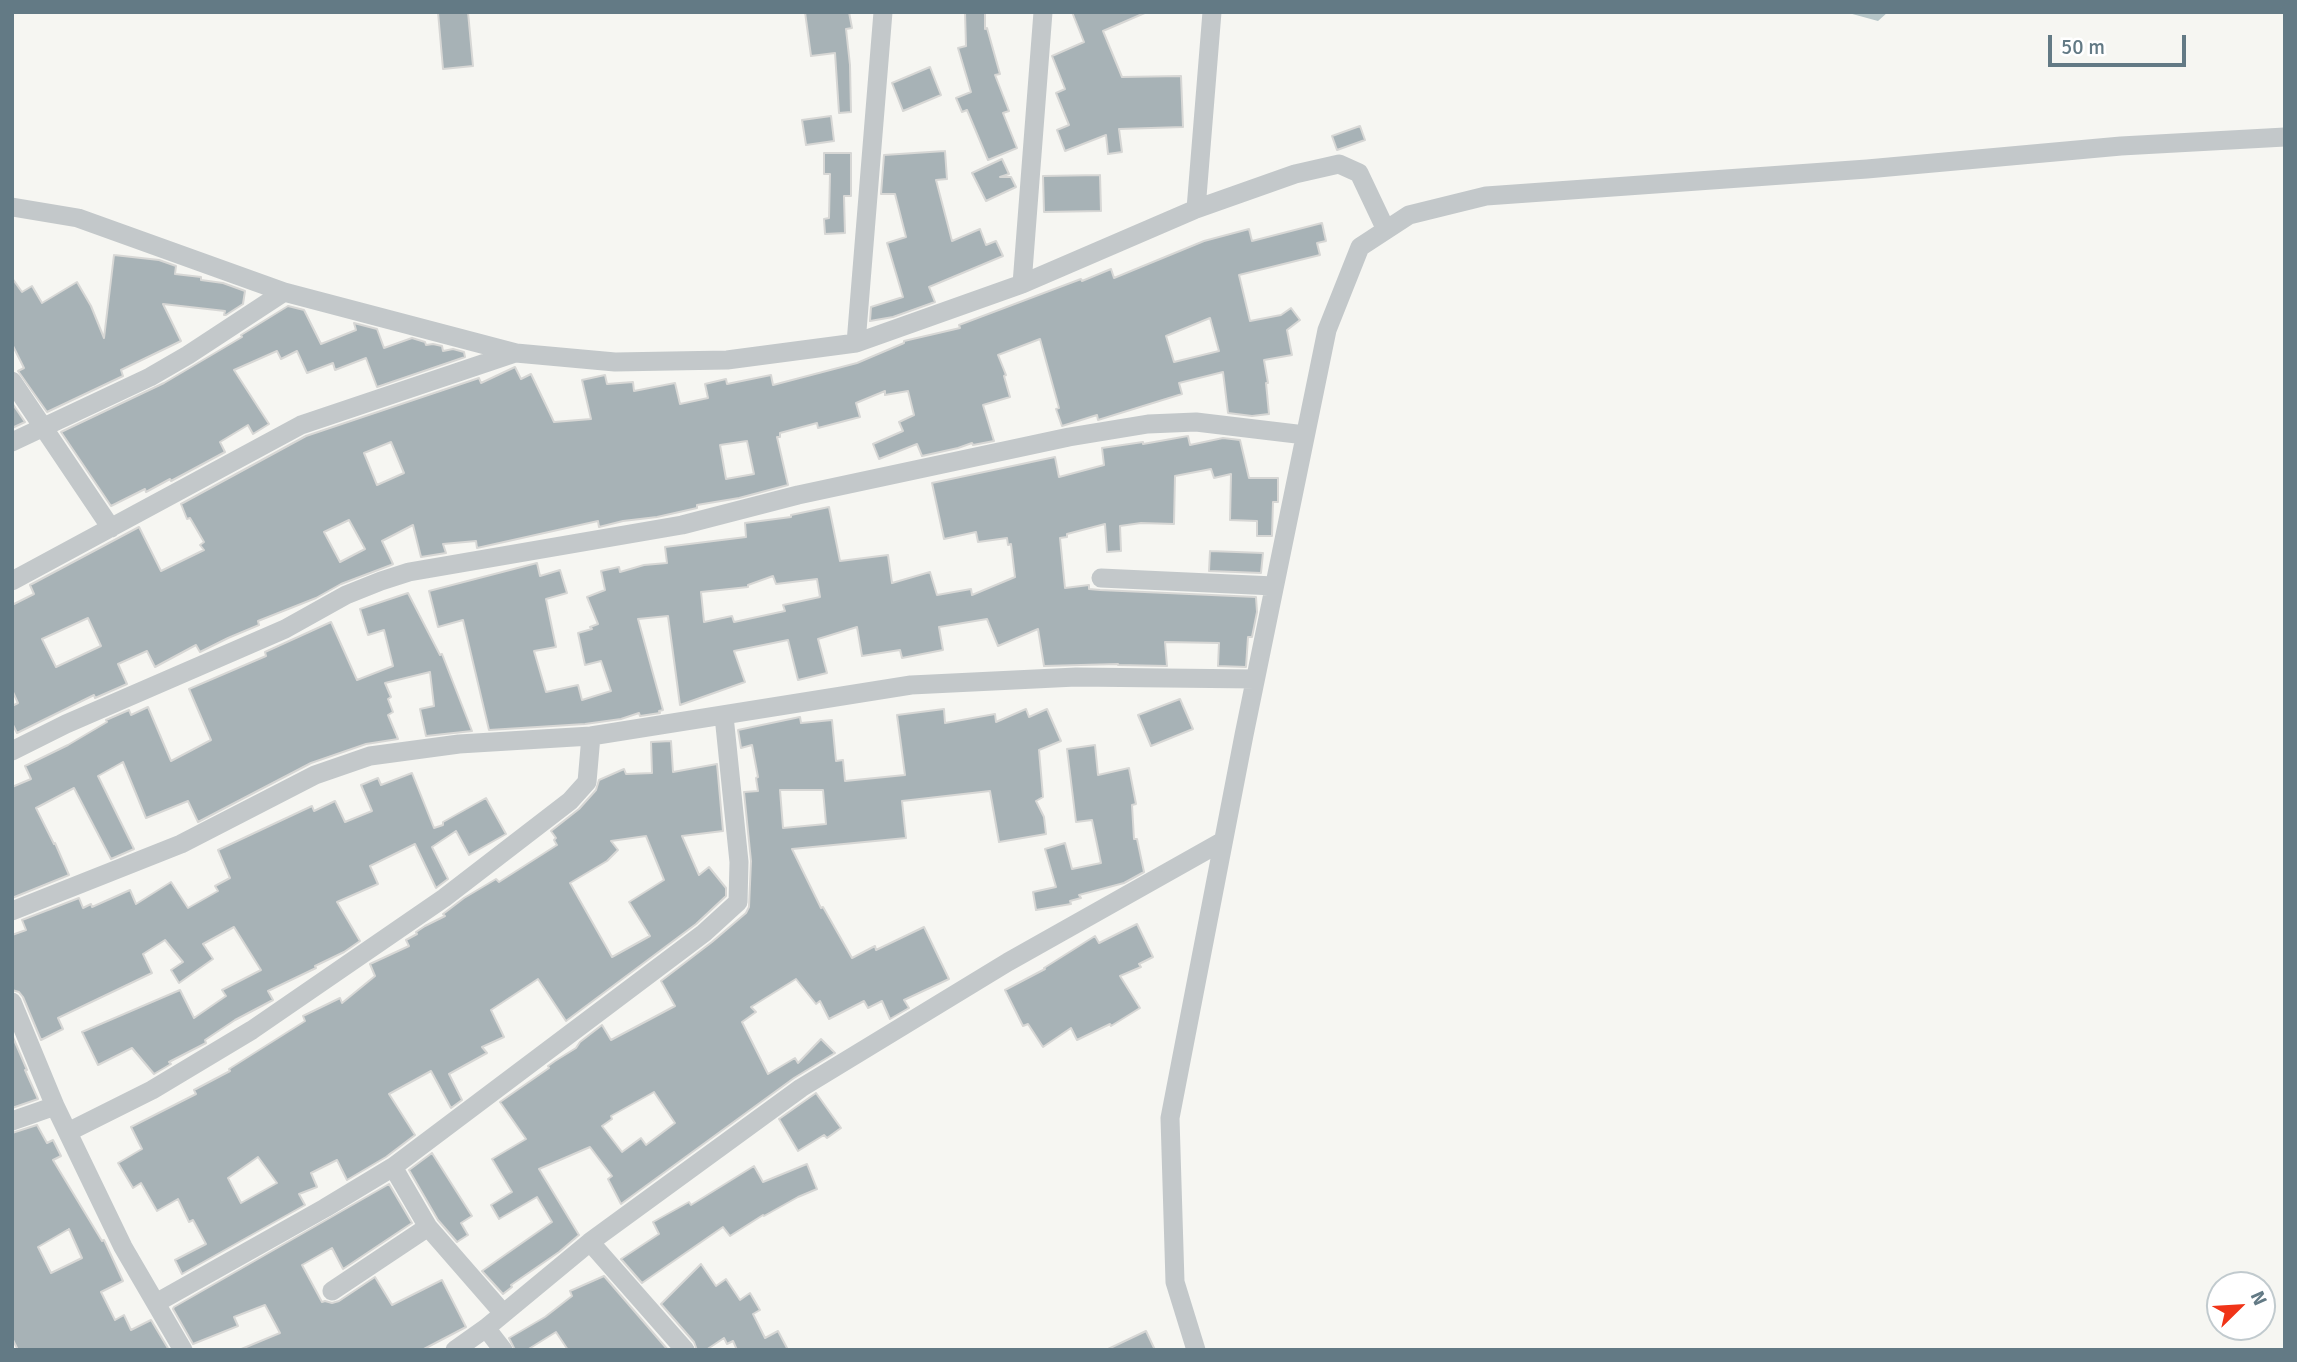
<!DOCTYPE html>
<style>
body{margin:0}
#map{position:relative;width:2297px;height:1362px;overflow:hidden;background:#f6f6f2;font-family:Signika,sans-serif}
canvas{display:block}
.frame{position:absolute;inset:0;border:14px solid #637a85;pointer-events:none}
.north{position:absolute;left:2206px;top:1271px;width:70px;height:70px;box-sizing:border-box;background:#fff;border:2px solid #c1cace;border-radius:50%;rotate:66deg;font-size:19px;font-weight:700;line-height:28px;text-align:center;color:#637a85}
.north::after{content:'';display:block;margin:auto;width:24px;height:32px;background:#f03418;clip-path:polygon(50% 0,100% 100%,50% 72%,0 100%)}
.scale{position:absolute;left:2048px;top:35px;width:138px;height:32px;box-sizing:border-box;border:4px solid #637a85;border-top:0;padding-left:9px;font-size:21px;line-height:24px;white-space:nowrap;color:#637a85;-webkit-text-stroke:5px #fff;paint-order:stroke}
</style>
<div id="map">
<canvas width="2297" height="1362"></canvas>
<div class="frame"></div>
<div class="north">N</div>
<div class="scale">50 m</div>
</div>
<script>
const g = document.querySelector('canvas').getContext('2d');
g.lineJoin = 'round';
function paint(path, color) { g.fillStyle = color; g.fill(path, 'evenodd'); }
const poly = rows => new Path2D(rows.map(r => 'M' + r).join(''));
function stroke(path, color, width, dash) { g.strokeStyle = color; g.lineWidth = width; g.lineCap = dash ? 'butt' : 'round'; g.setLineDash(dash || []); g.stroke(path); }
paint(poly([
 [1845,12,1888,12,1878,21]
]), '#b8c7c9');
const building = poly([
 [438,12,468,12,473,66,443,69,438,12],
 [805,12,849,12,852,28,846,29,850,65,851,112,839,113,835,53,811,56,805,12],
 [965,12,985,12,985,29,987,28,1000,74,995,75,1009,111,1003,113,1017,148,988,160,967,110,962,112,956,98,971,92,958,48,966,46,965,12],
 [1072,12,1147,12,1103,31,1122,77,1181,76,1183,127,1119,129,1122,152,1108,154,1106,135,1065,151,1057,130,1069,125,1056,93,1065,89,1052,56,1084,42,1072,12],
 [930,67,941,95,903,111,892,83,930,67],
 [831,116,834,141,806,145,802,120,831,116],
 [1360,126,1365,140,1337,150,1332,136,1360,126],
 [945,151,947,179,936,180,952,241,980,229,986,245,996,241,1003,256,929,287,935,302,893,317,870,321,871,307,903,297,887,243,906,237,895,194,881,194,884,155,945,151],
 [824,153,851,153,851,196,844,196,845,233,825,234,824,219,829,218,830,174,824,174,824,153],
 [1002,159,1009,174,1000,177,1011,177,1016,187,986,201,972,173,1002,159],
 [1100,175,1101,211,1044,212,1043,176,1100,175],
 [1322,223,1326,241,1317,243,1320,255,1239,275,1250,321,1281,315,1291,308,1300,320,1287,330,1292,355,1264,360,1268,383,1266,383,1269,414,1252,416,1228,413,1223,372,1179,383,1182,394,1098,420,1097,415,1062,426,1056,409,1059,408,1040,339,998,355,1006,375,1004,376,1010,397,983,405,994,441,973,445,972,443,958,448,922,456,917,444,879,459,873,444,903,431,899,422,914,415,908,391,885,395,885,391,856,403,860,417,818,428,817,423,780,433,780,437,777,437,788,485,739,498,697,505,697,508,657,517,623,521,599,527,598,521,477,548,476,541,443,544,446,553,421,557,413,525,382,541,393,564,391,565,341,584,316,598,258,621,259,625,228,638,200,652,196,645,155,667,147,651,118,664,127,684,95,698,94,695,17,733,12,723,12,706,18,703,12,690,12,605,34,594,30,585,139,527,161,571,204,550,200,545,204,542,190,518,187,519,181,504,306,436,479,378,481,383,515,367,521,379,531,374,554,422,591,419,582,380,605,375,607,384,633,382,634,391,675,383,680,404,708,398,705,384,726,379,727,384,771,375,773,385,857,363,904,343,904,341,960,328,959,325,1081,279,1082,281,1111,269,1114,278,1204,241,1249,229,1252,241,1322,223],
 [1210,318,1219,351,1174,362,1166,336,1210,318],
 [747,441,754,474,726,479,720,445,747,441],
 [391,442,404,473,377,485,364,453,391,442],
 [349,520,365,549,340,562,324,532,349,520],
 [88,618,101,646,56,667,42,639,88,618],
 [114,255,159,260,176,266,175,274,201,277,201,280,223,283,245,291,243,304,226,315,224,315,225,311,163,304,181,341,121,370,123,376,47,412,18,371,24,368,12,344,12,278,22,292,32,286,42,303,77,282,91,306,104,338,114,255],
 [288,306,304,310,321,344,356,330,354,323,377,329,384,348,412,338,425,342,426,345,433,344,442,346,443,351,453,349,464,352,465,357,377,387,366,358,335,370,333,363,307,373,297,351,281,359,277,351,234,370,269,424,253,434,248,425,220,442,225,452,171,481,170,479,146,492,145,489,111,506,61,432,164,383,242,337,241,335,288,306],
 [12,403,25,422,12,428,12,403],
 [1188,436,1190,445,1223,438,1240,440,1249,478,1278,478,1278,502,1273,502,1272,536,1257,536,1257,521,1230,520,1231,474,1214,478,1211,469,1175,476,1174,524,1141,523,1120,526,1121,551,1107,552,1105,524,1067,534,1067,537,1060,538,1065,588,1089,585,1089,589,1100,590,1256,597,1257,612,1252,637,1248,637,1246,667,1218,666,1219,643,1165,642,1167,666,1118,665,1118,664,1044,666,1038,629,998,646,987,619,939,627,943,650,902,658,900,650,862,656,857,627,818,639,827,673,798,680,788,640,734,651,745,682,680,705,668,616,638,619,663,710,659,711,660,713,640,716,639,713,621,719,585,724,489,730,463,620,438,627,429,591,537,563,540,576,560,570,567,593,546,599,556,647,534,651,546,692,578,685,582,700,611,691,601,661,585,665,578,633,592,629,590,627,598,624,587,597,605,590,601,571,619,567,620,572,644,565,667,563,665,547,746,537,745,523,791,517,791,515,829,507,840,561,888,555,892,583,930,572,937,595,971,589,972,595,1015,577,1011,544,1008,545,1007,538,978,542,976,532,944,539,932,483,1055,457,1059,477,1104,465,1102,448,1143,442,1143,444,1188,436],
 [773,576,776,584,817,579,820,597,783,605,785,611,734,622,732,616,704,622,701,592,748,587,748,585,773,576],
 [1210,551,1263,553,1261,573,1209,571,1210,551],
 [408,593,440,655,442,654,472,731,426,736,420,709,434,706,430,672,385,683,391,697,388,699,393,712,388,715,398,739,366,744,311,763,198,822,188,801,146,818,123,762,98,776,134,849,111,859,74,788,36,808,54,844,55,843,69,875,12,898,12,787,31,779,25,766,68,745,107,722,106,720,129,710,131,715,148,707,171,761,211,740,189,689,266,656,265,652,331,622,357,680,393,666,384,630,368,635,360,609,408,593],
 [1180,699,1193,729,1151,746,1138,715,1180,699],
 [944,709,945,723,995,714,996,722,1026,709,1029,717,1047,709,1061,741,1039,750,1043,797,1036,801,1044,817,1046,834,999,842,990,791,902,801,906,838,792,849,821,908,823,907,852,958,875,946,876,950,924,927,949,979,904,1000,909,1008,890,1019,882,1001,868,1008,864,1001,829,1019,820,1001,816,1004,796,979,751,1007,756,1012,742,1022,768,1074,795,1058,798,1063,821,1039,835,1053,794,1078,621,1204,608,1179,612,1176,590,1147,539,1169,579,1235,559,1252,511,1285,512,1287,503,1294,482,1271,552,1222,537,1197,499,1219,491,1205,512,1192,492,1159,526,1139,500,1102,549,1068,548,1066,555,1061,576,1048,580,1042,602,1025,611,1040,675,1006,661,981,712,942,746,913,749,907,751,861,744,792,758,791,756,778,758,777,752,745,741,748,738,730,800,717,801,723,832,720,836,761,843,760,845,781,905,775,897,715,944,709],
 [780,790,823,790,826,824,783,828,780,790],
 [654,1092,675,1123,646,1145,641,1138,622,1152,602,1126,612,1119,611,1116,654,1092],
 [671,741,673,772,717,764,723,831,682,836,699,875,709,867,726,888,726,896,696,924,566,1021,538,979,491,1010,504,1037,482,1047,487,1053,449,1074,462,1100,451,1108,431,1071,389,1094,415,1135,386,1157,347,1180,337,1160,311,1173,317,1187,299,1194,305,1205,182,1274,175,1260,206,1244,193,1220,189,1222,178,1199,157,1211,141,1183,133,1188,118,1163,142,1149,131,1127,196,1094,194,1090,230,1071,229,1069,305,1021,303,1016,340,998,342,1003,375,976,370,964,409,946,406,940,417,934,416,932,425,926,445,916,443,914,464,898,496,879,499,882,557,845,554,840,556,838,551,831,579,809,596,790,599,780,624,769,626,774,652,773,651,742,671,741],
 [646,836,664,880,629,902,650,936,612,957,570,883,607,861,618,850,611,841,646,836],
 [258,1157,277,1183,241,1203,228,1178,258,1157],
 [1095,745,1098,775,1129,768,1136,804,1132,805,1134,839,1137,839,1144,872,1124,883,1079,895,1081,898,1070,901,1071,904,1036,910,1033,892,1056,887,1045,849,1065,843,1072,869,1101,863,1092,820,1076,822,1067,749,1095,745],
 [412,773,434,828,443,825,443,822,486,798,506,834,469,855,456,831,432,847,448,879,436,888,415,844,370,866,378,884,337,902,360,941,344,952,315,966,316,968,268,991,273,1000,235,1020,205,1040,206,1043,169,1062,171,1064,154,1074,132,1048,98,1065,82,1032,180,990,194,1018,226,996,222,990,261,970,234,927,203,944,213,959,179,983,171,970,183,962,165,940,143,954,152,973,58,1018,63,1029,41,1040,23,997,19,992,12,990,12,935,26,930,22,920,79,898,83,908,91,904,92,907,130,890,136,904,171,882,188,908,218,891,215,886,230,878,218,850,312,806,314,811,335,801,345,822,372,811,361,785,378,778,381,785,412,773],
 [1137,924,1153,957,1139,964,1141,967,1120,976,1140,1008,1111,1026,1110,1024,1077,1040,1071,1028,1043,1047,1028,1024,1023,1026,1005,990,1045,969,1044,968,1095,936,1099,943,1137,924],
 [12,1035,27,1070,25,1070,38,1099,12,1108,12,1035],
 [816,1093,841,1128,827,1138,824,1135,798,1151,779,1119,816,1093],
 [37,1125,47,1143,53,1140,61,1156,53,1160,102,1241,104,1240,123,1281,101,1292,115,1320,124,1315,131,1330,151,1320,169,1350,18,1350,12,1338,12,1133,37,1125],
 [69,1229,82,1258,51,1273,38,1247,69,1229],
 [432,1153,472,1216,461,1223,468,1235,457,1242,438,1220,409,1170,432,1153],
 [807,1164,817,1189,798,1197,764,1216,763,1215,730,1236,723,1227,642,1283,621,1259,659,1234,653,1222,689,1202,691,1205,754,1166,763,1182,807,1164],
 [389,1184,412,1223,343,1269,332,1248,302,1265,322,1302,325,1301,332,1303,339,1301,375,1277,392,1305,442,1280,466,1327,422,1350,239,1350,280,1333,265,1305,234,1317,238,1326,193,1344,173,1309,174,1307,389,1184],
 [701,1264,716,1286,726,1279,740,1300,750,1293,760,1310,753,1314,765,1338,778,1331,788,1350,737,1350,733,1341,727,1344,724,1338,706,1350,697,1350,694,1342,661,1304,701,1264],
 [604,1276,668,1350,568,1350,556,1332,527,1350,515,1350,509,1338,545,1317,572,1296,570,1291,604,1276],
 [1146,1331,1155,1350,1106,1350,1146,1331]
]);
paint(building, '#a7b2b6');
stroke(building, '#d7d7d5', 2);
stroke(poly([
 [12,207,78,218,284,292,516,353,615,362,727,360,856,343,1022,284,1196,209,1295,174,1339,164,1359,173,1386,230],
 [1196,209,1212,12],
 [1022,284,1043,12],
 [856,343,883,12],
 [12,381,111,528],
 [12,442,150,377,188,355,284,292],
 [1101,578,1274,586],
 [12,581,301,425,515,353],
 [12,751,66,724,285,629,346,595,381,581,409,572,682,525,798,495,1069,437,1148,424,1196,422,1305,435],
 [12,911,181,844,315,775,370,756,459,744,591,736,911,685,1076,677,1255,679],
 [12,1002,55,1106,123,1247,183,1350],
 [12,1121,55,1106],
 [68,1132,152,1090,252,1030,444,898,570,801,587,782,591,736],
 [393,1167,428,1227,503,1313],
 [590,1242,685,1350],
 [332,1291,428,1227],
 [156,1303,325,1208,393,1167,704,933,738,902,739,862,724,716],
 [486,1328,503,1350],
 [455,1350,486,1328,590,1242,801,1088,1008,962,1223,841],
 [1196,1350,1175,1282,1170,1118,1244,735,1327,330,1360,247,1409,215,1486,196,1867,169,2121,146,2285,137]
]), '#c3c8ca', 19);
</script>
